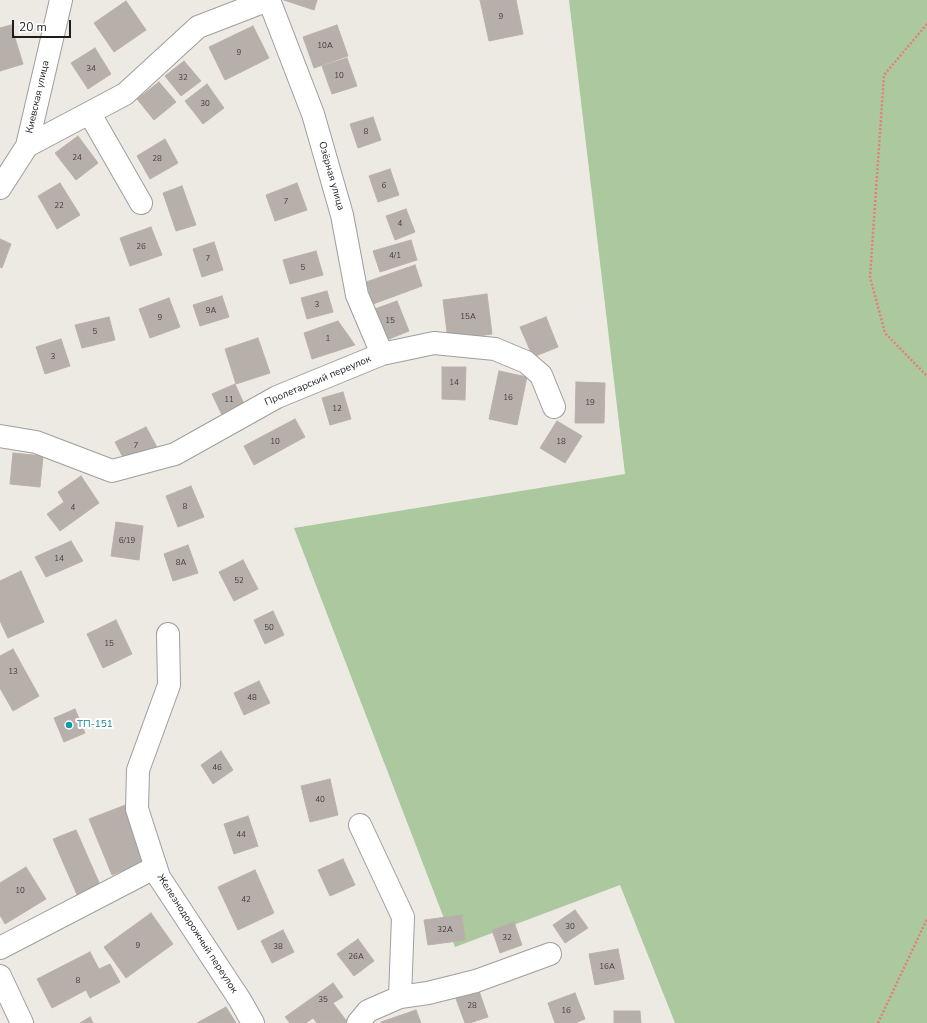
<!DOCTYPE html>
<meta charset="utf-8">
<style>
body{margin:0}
#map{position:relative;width:927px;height:1023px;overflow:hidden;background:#edeae4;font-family:"Nunito Sans",sans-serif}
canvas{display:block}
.scale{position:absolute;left:12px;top:20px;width:59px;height:18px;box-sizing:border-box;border:2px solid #1d1d1d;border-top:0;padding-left:5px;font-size:12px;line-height:14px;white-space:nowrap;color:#1d1d1d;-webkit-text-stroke:3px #fff;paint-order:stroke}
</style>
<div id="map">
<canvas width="927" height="1023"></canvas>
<div class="scale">20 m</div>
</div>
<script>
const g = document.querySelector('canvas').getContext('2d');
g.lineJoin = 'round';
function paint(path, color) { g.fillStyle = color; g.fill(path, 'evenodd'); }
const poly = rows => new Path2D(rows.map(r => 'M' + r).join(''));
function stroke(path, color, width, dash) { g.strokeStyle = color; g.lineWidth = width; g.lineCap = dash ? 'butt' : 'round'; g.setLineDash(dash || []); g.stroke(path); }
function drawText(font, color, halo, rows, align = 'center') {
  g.font = font + ' "Nunito Sans",sans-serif'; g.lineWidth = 4; g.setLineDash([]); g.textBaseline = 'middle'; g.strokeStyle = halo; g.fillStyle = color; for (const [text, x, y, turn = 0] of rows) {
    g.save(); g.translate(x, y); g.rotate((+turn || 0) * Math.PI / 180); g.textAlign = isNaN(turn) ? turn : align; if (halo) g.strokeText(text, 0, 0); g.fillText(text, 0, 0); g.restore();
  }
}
paint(poly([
 [569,0,927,0,927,1023,675,1023,620,885,455,947,294,528,625,474]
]), '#acc89e');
const building = poly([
 [284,0,317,0,314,10,284,0],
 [480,0,516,0,523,34,489,41,480,0],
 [126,1,146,30,114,52,94,23,126,1],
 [11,25,23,64,0,71,0,28,11,25],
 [337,25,348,56,314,68,303,37,337,25],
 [253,26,269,58,225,80,209,47,253,26],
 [95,48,111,74,88,89,71,63,95,48],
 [347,58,357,86,332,94,322,66,347,58],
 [184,61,201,81,181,96,165,76,184,61],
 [159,82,176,102,154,120,137,99,159,82],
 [207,84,224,108,203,124,185,101,207,84],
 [373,117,381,140,358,148,350,124,373,117],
 [78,136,98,163,76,180,55,153,78,136],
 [165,139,178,163,150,179,137,156,165,139],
 [390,169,399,195,378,202,369,176,390,169],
 [60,183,80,215,57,229,38,196,60,183],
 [297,183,307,210,275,221,266,195,297,183],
 [182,186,196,225,176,231,163,193,182,186],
 [406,209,415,232,395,240,386,216,406,209],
 [151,227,162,255,130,266,120,238,151,227],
 [0,239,11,244,2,268,0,267,0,239],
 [411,240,417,260,380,272,373,251,411,240],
 [214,242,223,270,202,277,193,249,214,242],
 [316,251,323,275,290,284,283,260,316,251],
 [415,265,422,286,373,304,366,282,415,265],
 [327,291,333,312,307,319,301,298,327,291],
 [487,294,492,334,448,340,443,300,487,294],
 [222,296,229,317,200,326,193,305,222,296],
 [169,298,180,327,150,338,139,309,169,298],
 [397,301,409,331,384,341,372,310,397,301],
 [109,317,115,340,82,348,75,325,109,317],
 [546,317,558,347,533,357,520,327,546,317],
 [338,321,355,345,312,359,304,333,338,321],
 [258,338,270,373,236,384,225,349,258,338],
 [61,339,70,366,45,374,36,347,61,339],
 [442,367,466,367,465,400,442,399,442,367],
 [499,371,527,377,517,425,489,419,499,371],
 [576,382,605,383,604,423,575,423,576,382],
 [235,384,245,406,223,417,212,394,235,384],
 [343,392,351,419,330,425,322,398,343,392],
 [295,419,305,437,254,465,244,446,295,419],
 [557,421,582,436,565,463,540,448,557,421],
 [146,427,158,449,127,465,115,442,146,427],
 [13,453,43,456,40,487,10,484,13,453],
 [81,476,99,503,60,531,47,514,64,502,58,492,81,476],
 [191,486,204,517,178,527,166,496,191,486],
 [116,522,143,526,139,560,111,556,116,522],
 [71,541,83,561,46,577,35,557,71,541],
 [188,545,198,573,173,581,164,554,188,545],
 [243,560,258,589,234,601,219,572,243,560],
 [21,571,44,622,8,638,0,621,0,581,21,571],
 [273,611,284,635,265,644,254,620,273,611],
 [116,620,132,654,103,668,87,634,116,620],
 [13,649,39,696,13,711,0,688,0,656,13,649],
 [259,681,270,703,244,715,234,693,259,681],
 [75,709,85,733,64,742,54,718,75,709],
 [221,751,233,770,213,784,201,765,221,751],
 [330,779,338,815,310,822,301,786,330,779],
 [128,804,151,859,112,875,89,819,128,804],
 [248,816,258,846,234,854,224,824,248,816],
 [76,830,101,887,78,897,53,839,76,830],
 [343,859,355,885,330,896,318,870,343,859],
 [26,867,46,899,5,924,0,915,0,883,26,867],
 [255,870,274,913,238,930,218,887,255,870],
 [575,910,588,928,565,943,553,925,575,910],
 [151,913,173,944,126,978,104,947,151,913],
 [462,915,465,940,428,945,424,920,462,915],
 [514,922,522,945,500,953,492,930,514,922],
 [283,930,294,952,272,963,261,941,283,930],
 [358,939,374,961,354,976,337,954,358,939],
 [618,949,624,979,595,985,589,954,618,949],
 [90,952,99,969,110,964,120,982,90,998,86,990,52,1008,37,979,90,952],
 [333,983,343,997,333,1003,348,1023,317,1023,313,1018,306,1023,290,1023,285,1017,333,983],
 [478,988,488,1017,470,1023,465,1023,455,996,478,988],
 [575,993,585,1019,575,1023,555,1023,548,1003,575,993],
 [226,1007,236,1023,197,1023,226,1007],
 [416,1010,421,1023,381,1023,381,1022,416,1010],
 [614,1011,640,1011,641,1023,614,1023,614,1011],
 [90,1017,93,1023,80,1023,90,1017]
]);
paint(building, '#b6afaa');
stroke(building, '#bdb0a8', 1);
const minor = poly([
 [269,0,313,114,342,215,357,295,382,354],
 [90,114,141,203],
 [27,146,125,94,198,27,268,0],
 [0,188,27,146,61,0],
 [0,436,36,442,112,471,175,454,277,397,382,354,434,343,495,349,526,362,541,375,554,407],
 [168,634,169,685,138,770,137,809,159,877,240,1000,253,1023],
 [360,825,403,917,400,997],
 [0,948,156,867],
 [0,976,22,1023],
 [358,1023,368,1011,400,997,428,993,476,981,550,954]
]);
stroke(minor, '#9e9e9e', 24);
stroke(poly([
 [927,24,884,75,870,277,885,333,927,376],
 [878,1023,927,919]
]), '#e97e79', 2.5, [2, 2]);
stroke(minor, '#fff', 22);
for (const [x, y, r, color] of [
 [69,725,4,"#0f9aa8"]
]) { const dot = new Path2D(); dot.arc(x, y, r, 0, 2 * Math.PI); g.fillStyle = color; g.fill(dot); stroke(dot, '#fff', 1.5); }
drawText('8px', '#434240', null, [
 ["9",501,17],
 ["10А",325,46],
 ["9",239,53],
 ["34",91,69],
 ["10",339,76],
 ["32",183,78],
 ["30",205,104],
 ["8",366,132],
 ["24",77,158],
 ["28",157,159],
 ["6",384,186],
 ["7",286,202],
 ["22",59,206],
 ["4",400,224],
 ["26",141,247],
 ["4/1",395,256],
 ["7",208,259],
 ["5",303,268],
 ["3",317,305],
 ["9А",211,311],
 ["15А",468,317],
 ["9",160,318],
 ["15",390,321],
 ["5",95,332],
 ["1",328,339],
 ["3",53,357],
 ["14",454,383],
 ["16",508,398],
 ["11",229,400],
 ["19",590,403],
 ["12",337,409],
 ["10",275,442],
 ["18",561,442],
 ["7",136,446],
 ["8",185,507],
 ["4",73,508],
 ["6/19",127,541],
 ["14",59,559],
 ["8А",181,563],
 ["52",239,581],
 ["50",269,628],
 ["15",109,644],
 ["13",13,672],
 ["48",252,698],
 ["46",217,768],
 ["40",320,800],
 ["44",241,835],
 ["10",20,891],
 ["42",246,900],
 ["30",570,927],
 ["32А",445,930],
 ["32",507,938],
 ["9",138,946],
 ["38",278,947],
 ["26А",356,957],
 ["16А",607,967],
 ["8",78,981],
 ["35",323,1000],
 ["28",472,1006],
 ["16",566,1011]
]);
drawText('10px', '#1d1d1d', '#fff', [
 ["Киевская улица",38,97,-77],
 ["Озёрная улица",331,176,74],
 ["Пролетарский переулок",318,381,-23],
 ["Железнодорожный переулок",197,934,57]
]);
drawText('10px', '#0d838f', '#fff', [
 ["ТП-151",77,725]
], 'left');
</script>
